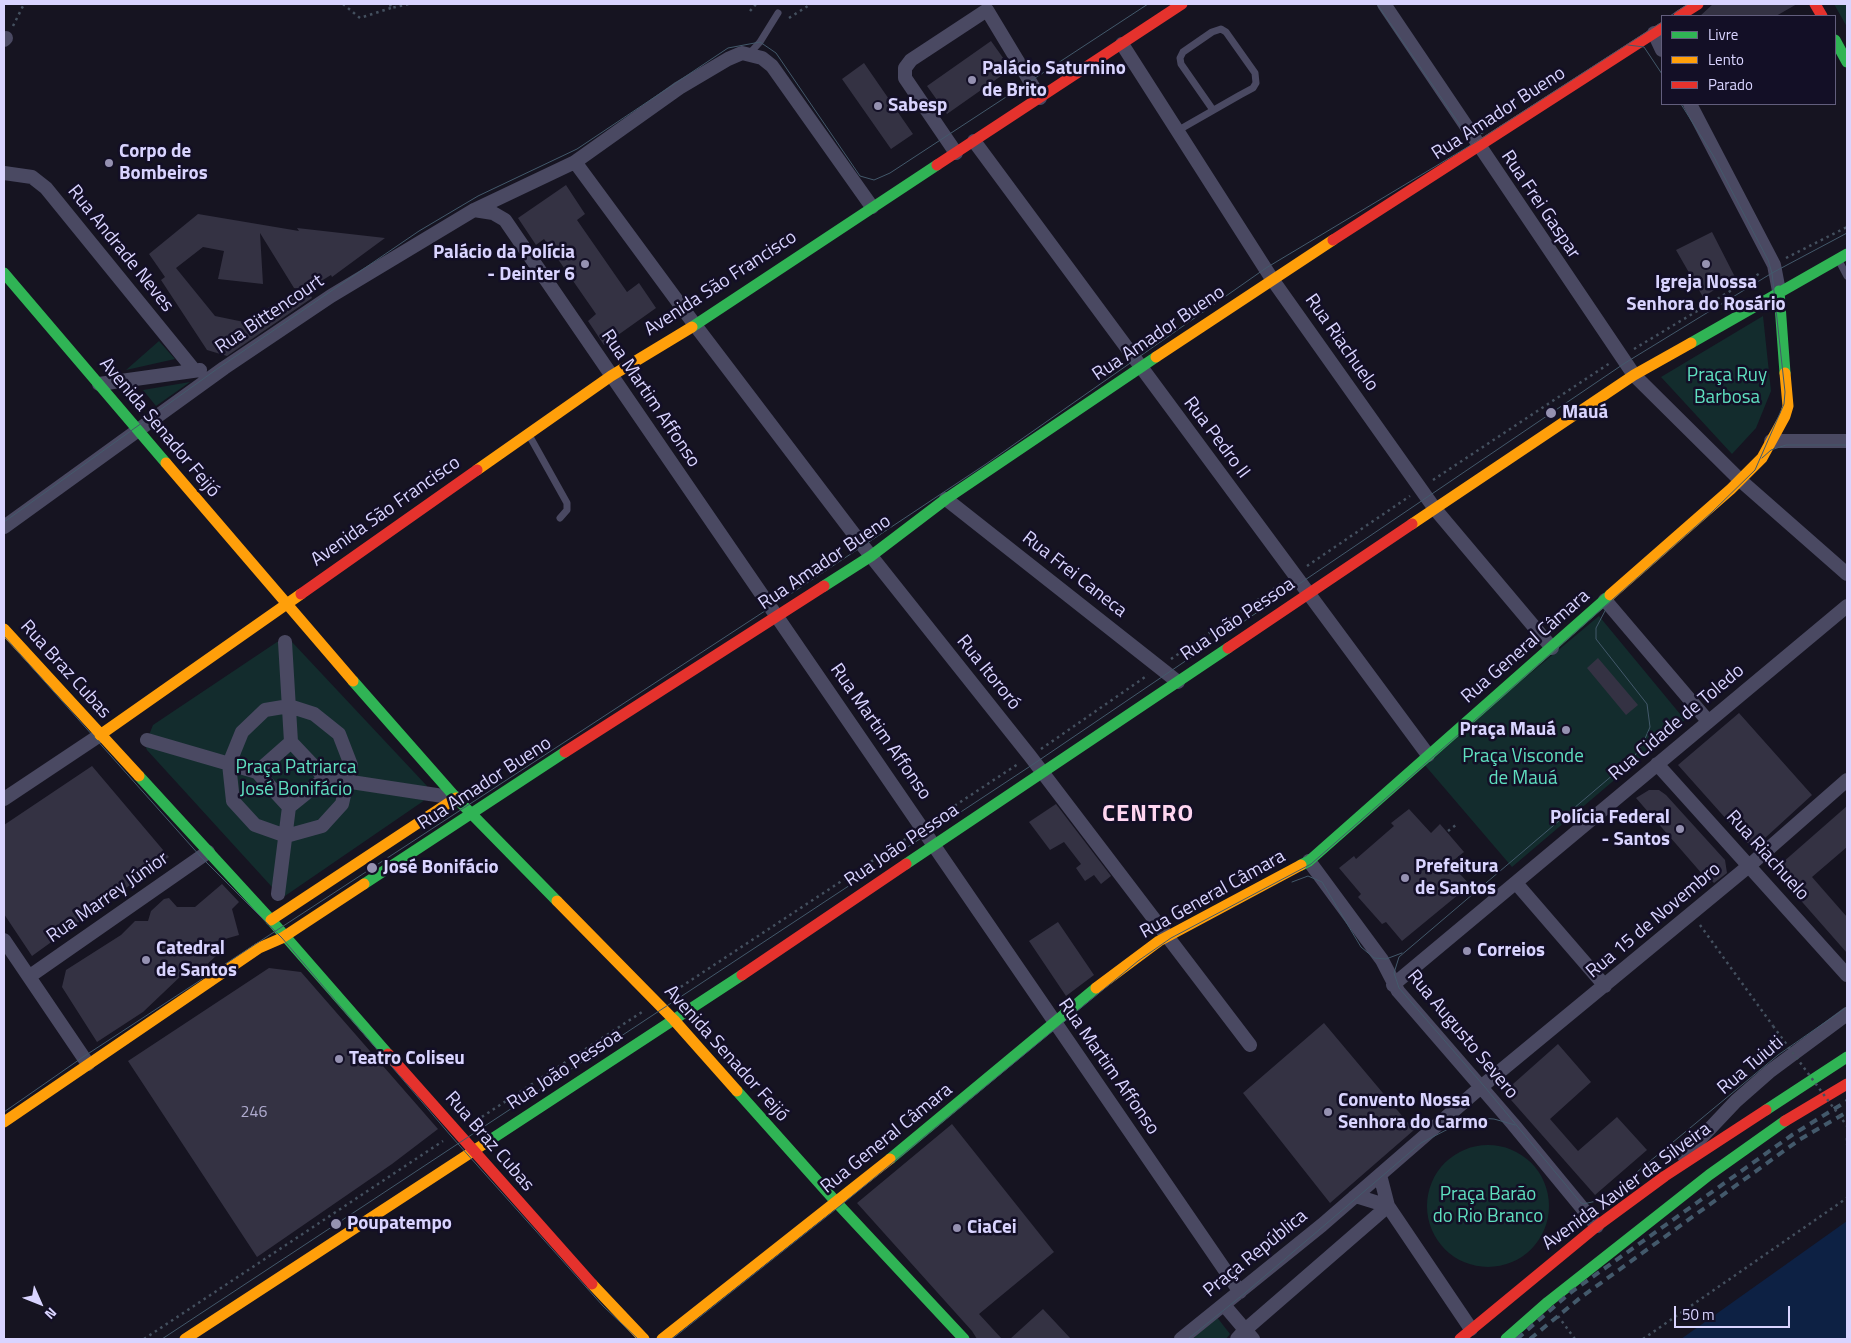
<!DOCTYPE html>
<meta charset="utf-8">
<style>
body{margin:0}
#map{position:relative;width:1851px;height:1343px;overflow:hidden;background:#161421;font-family:"Titillium Web",sans-serif}
canvas{display:block}
.frame{position:absolute;inset:0;border:5px solid #d9d4ff;pointer-events:none}
.legend{position:absolute;left:1661px;top:15px;width:175px;height:90px;box-sizing:border-box;background:#130f26;border:1px solid #625e7d;margin:0;padding:6px 9px;list-style:none;font-size:15px;color:#d9d4ff}
.legend li{display:flex;align-items:center;gap:10px;height:25px}
.legend b{width:25px;border:1px solid #625e7d}
.north{position:absolute;left:15px;top:1278px;width:50px;height:50px;-webkit-text-stroke:4px #130f26;paint-order:stroke;rotate:134deg;font-size:14px;font-weight:700;line-height:20px;text-align:center;color:#d9d4ff}
.north::after{content:'';display:block;margin:auto;width:18px;height:22px;background:#d9d4ff;clip-path:polygon(50% 0,100% 100%,50% 72%,0 100%)}
.scale{position:absolute;left:1674px;top:1306px;width:116px;height:22px;box-sizing:border-box;border:2px solid #d9d4ff;border-top:0;padding-left:6px;font-size:15px;line-height:18px;white-space:nowrap;color:#d9d4ff;-webkit-text-stroke:4px #130f26;paint-order:stroke}
</style>
<div id="map">
<canvas width="1851" height="1343"></canvas>
<div class="frame"></div>
<ul class="legend">
<li><b style="height:6px;background:#30b455"></b>Livre</li>
<li><b style="height:6px;background:#ff9f0a"></b>Lento</li>
<li><b style="height:6px;background:#e5322d"></b>Parado</li>
</ul>
<div class="north">N</div>
<div class="scale">50 m</div>
</div>
<script>
const g = document.querySelector('canvas').getContext('2d');
g.lineJoin = 'round';
function paint(path, color) { g.fillStyle = color; g.fill(path, 'evenodd'); }
const poly = rows => new Path2D(rows.map(r => 'M' + r).join(''));
function stroke(path, color, width, dash) { g.strokeStyle = color; g.lineWidth = width; g.lineCap = dash ? 'butt' : 'round'; g.setLineDash(dash || []); g.stroke(path); }
function drawText(font, color, halo, rows, align = 'center') {
  g.font = font + ' "Titillium Web",sans-serif'; g.lineWidth = 5; g.setLineDash([]); g.textBaseline = 'middle'; g.strokeStyle = halo; g.fillStyle = color; for (const [text, x, y, turn = 0] of rows) {
    g.save(); g.translate(x, y); g.rotate((+turn || 0) * Math.PI / 180); g.textAlign = isNaN(turn) ? turn : align; if (halo) g.strokeText(text, 0, 0); g.fillText(text, 0, 0); g.restore();
  }
}
paint(poly([
 [1834,4,1847,4,1847,27],
 [1763,316,1771,391,1756,428,1732,454,1661,377],
 [159,341,175,359,126,370],
 [190,382,156,406,143,390],
 [1599,616,1685,720,1512,867,1423,763],
 [277,642,292,642,427,786,429,795,422,802,282,898,147,750,145,745,153,725],
 '1427 1206a61 61 0 1 1 122 0a61 61 0 1 1-122 0Z',
 [1216,1316,1230,1334,1226,1339,1189,1339]
]), '#132c2d');
paint(poly([
 [1847,1221,1847,1339,1681,1339]
]), '#0d2144');
paint(poly([
 [1713,4,1797,4,1776,16,1700,16],
 [991,41,1011,69,947,114,927,86],
 [864,63,913,134,891,149,842,79],
 [566,185,585,214,577,220,627,292,639,283,656,308,604,345,588,321,596,314,544,239,536,245,518,218],
 [198,214,299,231,297,228,385,238,332,277,331,275,308,289,312,298,227,356,207,350,161,280,165,277,149,254],
 [260,233,294,288,300,289,244,322,215,316,176,268,203,247,224,251,218,279,263,284],
 [1712,232,1735,277,1703,297,1676,250],
 [1598,658,1638,705,1626,715,1587,668],
 [1739,713,1812,795,1753,849,1678,765],
 [92,766,169,857,32,956,4,914,4,825],
 [1649,790,1659,790,1666,795,1725,860,1727,873,1714,883,1712,881,1710,883,1636,798],
 [1056,804,1111,876,1101,884,1094,875,1085,881,1076,868,1081,864,1064,842,1050,850,1029,822],
 [1847,806,1847,847,1812,877,1847,917,1847,953,1774,870],
 [1409,809,1431,833,1440,824,1464,852,1454,860,1464,871,1460,874,1470,885,1402,941,1386,922,1382,924,1358,897,1361,894,1339,868,1354,856,1356,859,1394,826,1391,823],
 [222,884,239,902,232,909,239,935,211,943,219,953,194,977,183,974,143,1012,97,1042,62,987,66,970,121,935,135,921,148,921,151,911,164,899,169,898,177,907,195,907],
 [1058,922,1094,975,1066,996,1029,941],
 [269,968,301,972,438,1129,392,1164,257,1257,128,1061],
 [1324,1023,1414,1130,1330,1203,1243,1093],
 [1558,1044,1591,1082,1550,1119,1578,1151,1617,1117,1647,1150,1595,1195,1504,1092],
 [952,1124,1054,1252,979,1314,1002,1339,977,1339,972,1331,857,1203],
 [1043,1309,1071,1339,1010,1339]
]), '#343243');
stroke(poly([
 [343,4,360,18,391,8],
 [390,4,391,8,409,4],
 [750,11,756,4],
 [789,18,811,4],
 [13,26,24,4],
 [1786,258,1847,227],
 [1634,349,1762,272],
 [1433,480,1610,363],
 [1307,566,1410,496],
 [1171,659,1284,582],
 [1041,749,1148,675],
 [933,820,1018,764],
 [1448,831,1456,825],
 [1700,925,1773,1026],
 [670,994,910,836],
 [471,1124,642,1012],
 [1847,1138,1847,1145],
 [1558,1316,1575,1339],
 [144,1339,443,1141],
 [1643,1339,1847,1198]
]), '#44505f', 2.5, [2.5, 4]);
stroke(poly([
 [749,54,760,42,778,13],
 [1177,131,1240,95,1253,88,1256,83,1255,73,1226,32,1221,29,1212,32,1183,52,1180,58,1181,64,1213,110],
 [1838,259,1847,276],
 [529,435,567,503,567,510,560,518]
]), '#4a4962', 7);
stroke(poly([
 [1384,4,1634,375,1740,480,1847,574],
 [1654,33,1662,50],
 [4,40,6,38],
 [1122,44,1272,279,1435,509,1552,648],
 [1690,104,1774,265,1779,291],
 [974,141,1428,755],
 [956,153,905,78,905,68,911,60,987,10,1040,98],
 [575,162,695,325,863,546,1030,756,1250,1045],
 [4,173,32,177,46,188,194,370],
 [474,210,493,213,505,220,1240,1292],
 [99,384,200,370],
 [1771,441,1847,441],
 [946,499,1178,682],
 [4,527,224,368,331,296,474,210,575,162,679,88,728,59,742,53,762,58,772,66,872,207],
 [1605,600,1708,721],
 [285,642,291,742],
 [289,706,314,714,339,734,351,765,342,804,322,826,286,836,255,825,233,801,229,764,242,732,265,710,289,706],
 [147,740,257,772],
 [1657,764,1847,975],
 [325,778,289,807,257,772,291,742,325,778,456,798],
 [4,799,100,735],
 [1309,861,1382,960,1398,991,1513,1124,1597,1226],
 [1516,883,1605,986],
 [278,894,289,807],
 [4,940,88,1064],
 [30,976,208,852],
 [1393,985,1847,606],
 [1684,1156,1736,1101,1769,1072,1847,1014],
 [1354,1197,1359,1197,1388,1206,1471,1329],
 [1224,1305,1253,1339],
 [1181,1339,1322,1225,1481,1087,1750,865,1847,780],
 [1237,1339,1245,1330,1388,1206,1380,1175]
]), '#4a4962', 14);
stroke(poly([
 [1835,40,1847,62],
 [4,273,166,463],
 [1779,291,1785,373],
 [692,327,937,165],
 [1691,343,1847,254],
 [824,586,871,556,946,499,1156,357],
 [353,681,456,798,557,901],
 [139,776,271,920,388,1054],
 [906,864,1228,648],
 [1301,865,1309,861,1610,595],
 [364,884,565,752],
 [737,1091,837,1203,964,1339],
 [1766,1110,1847,1057],
 [484,1144,742,975],
 [890,1159,1096,988],
 [1506,1339,1548,1302,1709,1175,1785,1121]
]), '#30b455', 11);
stroke(poly([
 [1156,357,1333,240],
 [166,463,353,681],
 [477,470,611,376,692,327],
 [1412,524,1634,375,1691,343],
 [1610,595,1731,489,1762,458,1785,416,1788,406,1785,373],
 [4,629,139,776],
 [100,735,301,594],
 [557,901,674,1020,737,1091],
 [271,920,456,798],
 [1096,988,1159,941,1301,865],
 [4,1122,259,948,282,938,364,884],
 [592,1284,644,1339],
 [185,1339,484,1144],
 [662,1339,890,1159]
]), '#ff9f0a', 11);
stroke(poly([
 [1815,4,1822,16],
 [1679,16,1698,4],
 [937,165,1182,4],
 [1333,240,1662,28],
 [301,594,477,470],
 [1228,648,1412,524],
 [565,752,824,586],
 [742,975,906,864],
 [388,1054,592,1284],
 [1785,1121,1847,1084],
 [1460,1339,1597,1226,1665,1176,1766,1110]
]), '#e5322d', 11);
stroke(poly([
 [1377,4,1468,137,1483,133],
 [1670,16,1688,4],
 [1628,45,1644,47,1662,74],
 [1762,458,1771,450,1786,445,1847,445],
 [4,522,217,369,419,231,478,196,577,149,728,48,760,42,776,53,860,176,874,180,890,173,1148,4],
 [1606,609,1596,628,1596,639,1647,704,1650,727,1644,741,1634,757,1399,957,1394,973,1399,988,1484,1086,1580,1202,1583,1204,1601,1200,1608,1196,1778,1055,1847,1007],
 [4,636,201,857,282,938,451,1136,603,1306,638,1339],
 [1292,882,1308,876,1322,882,1361,947,1374,958,1386,959,1402,953],
 [4,1112,83,1057,771,607,986,464,1266,268,1476,142,1662,22],
 [162,1339,1035,763,1625,363,1772,273,1847,233],
 [672,1339,840,1206,1138,961,1171,938,1311,864,1711,513,1755,470,1784,404,1785,392,1772,273,1768,260,1714,157,1681,104],
 [1188,1339,1245,1293,1421,1143,1452,1127,1478,1118,1494,1119,1515,1125]
]), '#43596b', 1);
stroke(poly([
 [1517,1339,1570,1293,1792,1135,1847,1101],
 [1530,1339,1580,1298,1799,1140,1847,1112]
]), '#43596b', 4, [8, 6]);
stroke(poly([
 [1773,1026,1847,1126]
]), '#44505f', 2.5, [2.5, 4]);
for (const [x, y, r, color] of [
 [972,80,5,"#9591b1"],
 [878,106,5,"#9591b1"],
 [109,163,5,"#9591b1"],
 [585,264,5,"#9591b1"],
 [1706,264,5,"#9591b1"],
 [1551,413,6,"#9591b1"],
 [1566,730,5,"#9591b1"],
 [1680,829,5,"#9591b1"],
 [372,868,6,"#9591b1"],
 [1405,878,5,"#9591b1"],
 [1467,951,5,"#9591b1"],
 [146,960,5,"#9591b1"],
 [339,1059,5,"#9591b1"],
 [1328,1112,5,"#9591b1"],
 [336,1224,6,"#9591b1"],
 [957,1228,5,"#9591b1"]
]) { const dot = new Path2D(); dot.arc(x, y, r, 0, 2 * Math.PI); g.fillStyle = color; g.fill(dot); stroke(dot, '#130f26', 2); }
drawText('16px', '#b0acd0', null, [
 ["246",254,1113]
]);
drawText('bold 19px', '#d9d4ff', '#130f26', [
 ["Palácio Saturnino",982,69],
 ["de Brito",982,91],
 ["Sabesp",888,106],
 ["Corpo de",119,152],
 ["Bombeiros",119,174],
 ["Palácio da Polícia",575,253,"right"],
 ["- Deinter 6",575,275,"right"],
 ["Igreja Nossa",1706,283,"center"],
 ["Senhora do Rosário",1706,305,"center"],
 ["Mauá",1562,413],
 ["Praça Mauá",1556,730,"right"],
 ["Polícia Federal",1670,818,"right"],
 ["- Santos",1670,840,"right"],
 ["Prefeitura",1415,867],
 ["de Santos",1415,889],
 ["José Bonifácio",383,868],
 ["Catedral",156,949],
 ["de Santos",156,971],
 ["Correios",1477,951],
 ["Teatro Coliseu",349,1059],
 ["Convento Nossa",1338,1101],
 ["Senhora do Carmo",1338,1123],
 ["Poupatempo",347,1224],
 ["CiaCei",967,1228]
], 'left');
drawText('19px', '#d9d4ff', '#130f26', [
 ["Rua Amador Bueno",1499,114,-33],
 ["Rua Frei Gaspar",1540,205,56],
 ["Rua Andrade Neves",120,249,51],
 ["Avenida São Francisco",721,284,-33],
 ["Rua Bittencourt",270,315,-34],
 ["Rua Amador Bueno",1159,334,-34],
 ["Rua Riachuelo",1341,343,55],
 ["Rua Martim Affonso",650,399,56],
 ["Avenida Senador Feijó",159,428,50],
 ["Rua Pedro II",1216,438,53],
 ["Avenida São Francisco",386,512,-35],
 ["Rua Amador Bueno",825,563,-34],
 ["Rua Frei Caneca",1074,575,38],
 ["Rua João Pessoa",1238,620,-34],
 ["Rua General Câmara",1526,647,-41],
 ["Rua Braz Cubas",65,670,48],
 ["Rua Itororó",988,673,51],
 ["Rua Cidade de Toledo",1677,723,-40],
 ["Rua Martim Affonso",880,732,55],
 ["Rua Amador Bueno",485,784,-33],
 ["Rua João Pessoa",902,846,-34],
 ["Rua Riachuelo",1767,856,48],
 ["Rua General Câmara",1213,895,-29],
 ["Rua Marrey Júnior",108,898,-35],
 ["Rua 15 de Novembro",1654,921,-40],
 ["Rua Augusto Severo",1462,1035,50],
 ["Avenida Senador Feijó",726,1054,48],
 ["Rua Tuiuti",1751,1066,-40],
 ["Rua Martim Affonso",1108,1067,55],
 ["Rua João Pessoa",565,1070,-33],
 ["Rua General Câmara",887,1139,-39],
 ["Rua Braz Cubas",489,1142,49],
 ["Avenida Xavier da Silveira",1627,1187,-36],
 ["Praça República",1256,1254,-39]
]);
drawText('19px', '#5fe0c0', '#130f26', [
 ["Praça Ruy",1727,376],
 ["Barbosa",1727,398],
 ["Praça Visconde",1523,757],
 ["de Mauá",1523,779],
 ["Praça Patriarca",296,768],
 ["José Bonifácio",296,790],
 ["Praça Barão",1488,1195],
 ["do Rio Branco",1488,1217]
]);
g.letterSpacing = '1px';
drawText('bold 24px', '#ffd6f0', '#130f26', [
 ["CENTRO",1148,815]
]);
g.letterSpacing = '0px';
</script>
